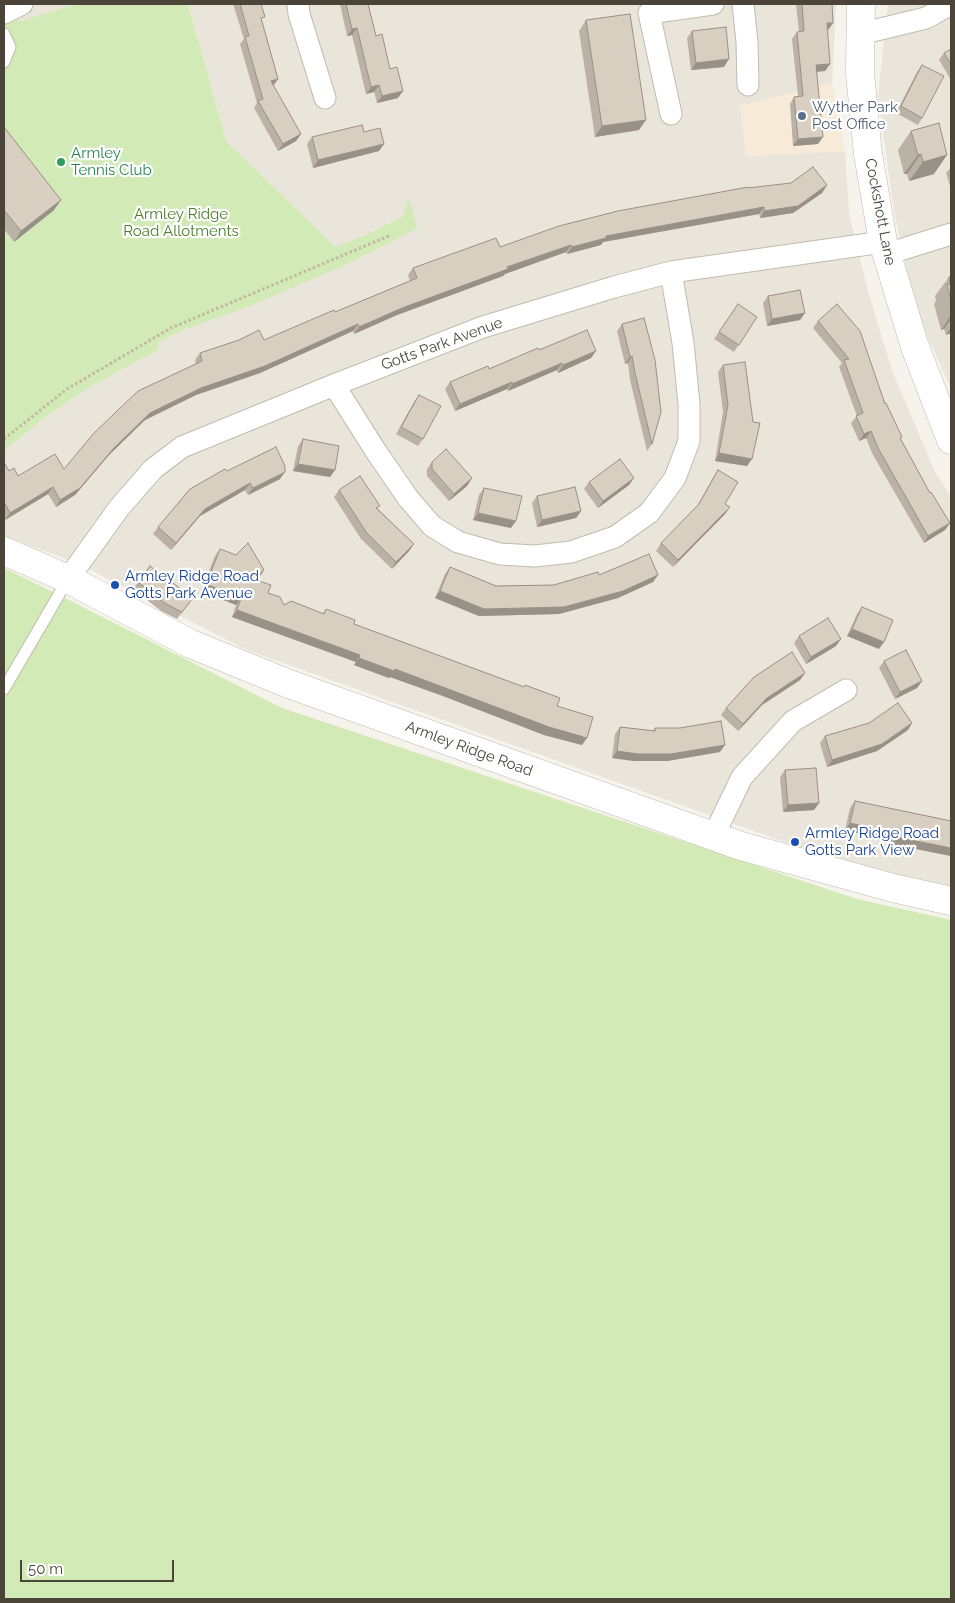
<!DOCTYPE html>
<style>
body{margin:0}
#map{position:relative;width:955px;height:1603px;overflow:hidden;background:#f6f3ec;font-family:Raleway,sans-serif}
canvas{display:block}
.frame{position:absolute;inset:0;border:5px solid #4b4439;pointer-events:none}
.scale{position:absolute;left:20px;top:1560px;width:154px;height:22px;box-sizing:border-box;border:2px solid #4b4439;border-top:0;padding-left:6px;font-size:15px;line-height:18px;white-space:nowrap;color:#4b4439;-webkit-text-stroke:4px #fff;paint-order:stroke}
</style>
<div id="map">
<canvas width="955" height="1603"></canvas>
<div class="frame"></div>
<div class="scale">50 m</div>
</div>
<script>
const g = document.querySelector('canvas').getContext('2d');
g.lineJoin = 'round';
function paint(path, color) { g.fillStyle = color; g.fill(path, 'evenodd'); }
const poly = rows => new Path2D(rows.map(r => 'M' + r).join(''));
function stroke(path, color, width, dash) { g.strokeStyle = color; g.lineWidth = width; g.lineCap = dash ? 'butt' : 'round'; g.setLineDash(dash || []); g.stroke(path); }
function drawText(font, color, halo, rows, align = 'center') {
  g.font = font + ' Raleway,sans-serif'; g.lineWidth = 4.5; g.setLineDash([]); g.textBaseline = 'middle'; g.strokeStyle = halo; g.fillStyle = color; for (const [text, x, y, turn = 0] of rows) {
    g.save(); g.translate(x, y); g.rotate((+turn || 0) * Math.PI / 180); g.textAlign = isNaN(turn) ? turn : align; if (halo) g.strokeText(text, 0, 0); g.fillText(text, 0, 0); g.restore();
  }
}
paint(poly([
 [8,4,76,4,19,23],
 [188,4,836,4,832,83,740,106,746,156,845,151,849,214,869,295,893,373,935,472,951,496,951,888,852,866,247,650,79,564,4,536,4,435,79,379,339,252,226,141],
 [888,4,951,4,951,388,915,309,894,211,878,97]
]), '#eae5da');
paint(poly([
 [832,83,845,151,746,156,740,106]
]), '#f7ead8');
paint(poly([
 [4,4,8,4,19,22,76,4,188,4,226,141,335,247,368,234,403,216,409,198,417,228,347,264,252,305,173,334,158,342,159,349,88,388,41,420,4,451,4,442,6,440,4,440],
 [4,568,55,593,282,708,857,899,951,920,951,1599,4,1599]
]), '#d2eab5');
const service = poly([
 [4,34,10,47,4,62],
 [4,689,68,579]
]);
const minor = poly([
 [298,4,299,14,325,98],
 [743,4,747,42,748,85],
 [4,13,22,4],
 [860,34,926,18,951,4],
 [671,114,649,13,713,4],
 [887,254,951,234],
 [334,385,377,453,408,498,432,526,458,542,500,554,535,556,571,552,615,537,649,513,675,478,689,441,689,404,683,343,671,272],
 [68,579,119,508,153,469,182,447,334,385,483,327,614,287,671,272,883,242],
 [713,837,742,777,793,721,846,690]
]);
const tertiary = poly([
 [861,4,860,73,868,154,883,242,915,347,951,440],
 [4,551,68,579,191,644,289,684,741,846,893,888,951,901]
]);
stroke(service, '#c2bbae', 13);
stroke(minor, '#c2bbae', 23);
stroke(tertiary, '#c2bbae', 29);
stroke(poly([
 [4,439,67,389,171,328,391,235]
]), '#c4b79f', 3, [2.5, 2.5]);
stroke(service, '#fff', 11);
stroke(minor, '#fff', 21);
stroke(tertiary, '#fff', 28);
paint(poly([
 [233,4,261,4,262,22,278,79,273,85,301,134,296,141,278,151,254,108,257,103,240,44,244,39],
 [340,4,368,4,376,36,390,69,398,98,377,103,374,92,366,94,352,35,347,36],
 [796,4,832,4,833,23,828,30,827,30,830,64,825,71,817,72,818,144,793,146,790,104,794,97,798,96,792,39,797,32,799,32],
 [586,20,639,130,595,137,579,31],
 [692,31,724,67,691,70,687,38],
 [951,49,951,80,939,60,944,53],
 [922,65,922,118,918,125,896,113,917,72],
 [4,127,54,210,14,242,4,229],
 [911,131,934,174,909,181,907,174,904,174,898,150],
 [364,132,384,144,379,151,313,168,307,144,312,137],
 [951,167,951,189,946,173],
 [827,185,822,193,793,213,760,218,759,214,603,242,601,245,567,254,566,252,505,274,503,276,397,315,354,334,353,331,260,373,196,395,145,420,109,455,75,495,56,507,48,494,5,520,4,517,4,465,9,471,18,476,64,469,196,364,195,360,200,353,264,340,335,312,410,281,408,275,413,268,500,247,748,188],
 [951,276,951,333,946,335,944,329,941,330,934,304,936,301,935,296,949,277],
 [768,296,805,313,800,320,767,326,763,303],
 [738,304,757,317,734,352,714,339],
 [837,304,902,437,901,439,930,493,950,523,945,530,924,543,873,455,866,438,859,441,851,423,857,416,839,367,842,363,813,328,818,321],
 [622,324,655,360,652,444,647,451,630,380,628,363,625,364,617,331],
 [539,350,591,358,558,373,557,370,508,391,507,389,455,411,445,389,450,382,489,369],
 [723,365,747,466,715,461,723,412,718,372],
 [419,395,423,439,418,446,396,434,414,402],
 [303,439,335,470,330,477,293,471,298,446],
 [432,462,472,478,467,486,449,501,427,476,427,469],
 [718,470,725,504,725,514,673,567,656,551,661,543,697,506,713,478],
 [227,471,280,479,248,495,245,490,200,516,171,550,153,534,158,527],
 [589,482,629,485,598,508,584,489],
 [484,488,511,528,473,520,479,495],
 [339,490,378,509,414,544,409,551,392,569,361,539,334,497],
 [537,496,581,511,576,518,537,527,532,503],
 [220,549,264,570,259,578,256,580,268,593,284,605,323,613,326,609,354,624,524,687,525,685,557,706,582,745,544,735,443,696,390,677,389,678,354,665,356,662,232,617,236,605,201,591,215,556],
 [150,566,193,598,177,619,161,611,133,589],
 [450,567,496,586,554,585,599,575,658,575,653,582,618,598,559,614,479,616,435,598,445,574],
 [862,607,879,649,847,636,857,614],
 [799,636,836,646,806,664,794,643],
 [884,661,922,681,917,688,895,699,879,668],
 [805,673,800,680,762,705,738,731,721,715,726,708],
 [620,727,653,731,655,728,720,752,667,761,634,761,612,758,615,734],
 [908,730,877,751,827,767,820,743,825,736],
 [785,770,819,803,814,810,783,812,780,777],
 [855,801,951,821,951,856,891,844,891,841,845,830,850,808]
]), '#bab2a6');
paint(poly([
 [827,23,833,23,828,30,822,30],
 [357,28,352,35,347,36,352,29],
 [729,59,724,67,691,70,696,63],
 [830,64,825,71,812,72,816,65],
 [278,79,273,86,271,81],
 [379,85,374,92,366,94,371,87],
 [403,91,398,98,377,103,382,96],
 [646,120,639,130,595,137,602,126],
 [301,134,296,141,278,151,283,144],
 [823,137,818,144,793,146,798,139],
 [384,144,379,151,313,168,318,160],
 [921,154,907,174,904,174,918,155],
 [947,155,934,174,909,181,923,162],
 [827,185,822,193,793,213,760,218,764,211],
 [61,200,54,210,14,242,21,231],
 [764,207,759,214,603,242,601,245,567,254,572,247,606,236],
 [571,245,566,252,505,274,503,276,397,315,354,334,359,327,402,308,507,267],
 [805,313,800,320,767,326,772,319],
 [951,315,951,319,944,329,941,330],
 [358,324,353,331,260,373,196,395,145,420,109,455,75,495,56,507,60,500,150,413,201,388],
 [951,327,951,333,946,335],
 [596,351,591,358,558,373,563,365],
 [632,356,628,363,625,364,630,357],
 [562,363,557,370,508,391,512,384],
 [512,382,507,389,455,411,460,404],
 [871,431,866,438,859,441,864,434],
 [719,453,752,459,747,466,715,461],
 [298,464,335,470,330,477,293,471],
 [285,472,280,479,248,495,253,488],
 [472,478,467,486,449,501,454,494],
 [634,478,629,485,598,508,603,501],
 [250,483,245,490,200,516,171,550,176,543,205,509],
 [53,487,48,494,5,520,10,513],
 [730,507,725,514,673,567,678,560],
 [581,511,576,518,537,527,542,520],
 [478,513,516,521,511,528,473,520],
 [950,523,945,530,924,543,928,536],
 [414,544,409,551,392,569,396,562],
 [264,570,259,578,248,586,253,579],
 [658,575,653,582,618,598,559,614,479,616,435,598,440,591,484,609],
 [206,584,241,598,236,605,201,591],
 [237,610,360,655,356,662,232,617],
 [852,629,884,642,879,649,847,636],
 [841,639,836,646,806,664,811,657],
 [359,658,395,669,587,738,582,745,544,735,443,696,390,677,389,678,354,665],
 [805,673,800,680,762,705,738,731,743,724,767,698],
 [922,681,917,688,895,699,900,692],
 [912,723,908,730,877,751,827,767,832,760],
 [725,745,720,752,667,761,634,761,612,758,617,751],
 [819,803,814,810,783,812,788,805],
 [850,823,896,834,891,841,845,830],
 [896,837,951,848,951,856,891,844]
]), '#979187');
const building = poly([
 [240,4,261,4,265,17,261,18,278,79,271,81,301,134,283,144,258,101,263,99,245,37,249,36,240,4],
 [346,4,368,4,376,36,382,34,390,69,397,67,403,91,382,96,379,85,371,87,357,28,352,29,346,4],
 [802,4,832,4,833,23,827,23,830,64,816,65,823,137,798,139,794,97,803,96,797,32,804,31,802,4],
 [630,14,646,120,602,126,586,20,630,14],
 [726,27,729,59,696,63,692,31,726,27],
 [951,49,951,64,944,53,951,49],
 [922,65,944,76,922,118,901,106,922,65],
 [939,123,947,155,923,162,921,154,918,155,911,131,939,123],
 [362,125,364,132,380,128,384,144,318,160,312,137,362,125],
 [4,127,61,200,21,231,4,210,4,127],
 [813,167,827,185,798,206,764,211,764,207,606,236,606,238,572,247,571,245,507,267,508,269,402,308,359,327,358,324,265,366,201,388,150,413,114,448,80,488,60,500,53,487,10,513,4,502,4,465,5,464,9,471,14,468,18,476,55,454,64,469,94,433,138,391,202,361,200,353,239,340,259,330,264,340,334,310,335,312,417,278,413,268,496,238,500,247,559,226,618,211,748,187,748,188,791,183,813,167],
 [951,276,951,299,947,285,950,284,949,277,951,276],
 [800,290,805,313,772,319,768,296,800,290],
 [738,304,757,317,739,345,719,332,738,304],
 [837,304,860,331,885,404,886,403,902,437,900,438,930,493,931,492,950,523,928,536,878,448,871,431,864,434,856,416,863,413,844,360,849,359,818,321,837,304],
 [644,318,655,360,661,412,652,444,635,373,632,356,630,357,622,324,644,318],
 [587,330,596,351,563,365,562,363,512,384,512,382,460,404,450,382,488,366,489,369,538,348,539,350,587,330],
 [745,362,753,422,760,423,752,459,719,453,728,405,723,365,745,362],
 [419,395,441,406,423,439,401,427,419,395],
 [303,439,339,446,335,470,298,464,303,439],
 [276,447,285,466,285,472,253,488,250,483,205,509,176,543,158,527,190,489,225,469,227,471,276,447],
 [446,449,472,478,454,494,432,469,432,462,446,449],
 [620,459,634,478,603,501,589,482,620,459],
 [718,470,738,482,725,504,730,507,678,560,661,543,699,504,718,470],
 [360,476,380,506,376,508,414,544,396,562,366,532,339,490,360,476],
 [575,487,581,511,542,520,537,496,575,487],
 [484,488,522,496,516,521,478,513,484,488],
 [248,543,264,570,253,579,271,585,268,593,280,597,284,605,291,601,324,614,326,609,355,620,354,624,524,687,525,685,560,698,557,706,593,717,587,738,549,727,448,689,395,669,394,671,359,658,360,655,237,610,241,598,206,584,220,549,236,555,248,543],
 [649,554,658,575,623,591,564,607,484,609,440,591,450,567,496,586,554,585,598,572,599,575,649,554],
 [150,566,193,598,182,612,166,604,138,582,150,566],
 [862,607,893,620,884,642,852,629,862,607],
 [828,618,841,639,811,657,799,636,828,618],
 [906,650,922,681,900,692,884,661,906,650],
 [792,652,805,673,767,698,743,724,726,708,754,677,792,652],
 [898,703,912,723,882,744,832,760,825,736,869,723,898,703],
 [721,721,725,745,671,754,638,754,617,751,620,727,655,731,655,728,680,728,721,721],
 [816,768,819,803,788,805,785,770,816,768],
 [855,801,951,821,951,848,896,837,896,834,850,823,855,801]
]);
paint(building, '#d8cfc1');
stroke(building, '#979187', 1);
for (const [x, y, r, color] of [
 [802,116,5,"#5c6f8a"],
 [61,162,5,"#2e9e5b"],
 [115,585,5,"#1a4fb4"],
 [795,842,5,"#1a4fb4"]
]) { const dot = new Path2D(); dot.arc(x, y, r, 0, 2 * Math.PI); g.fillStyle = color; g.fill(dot); stroke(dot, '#fff', 2); }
drawText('15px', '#4e5e75', '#fff', [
 ["Wyther Park",812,107],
 ["Post Office",812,124]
], 'left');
drawText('15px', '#27864d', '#fff', [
 ["Armley",71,153],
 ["Tennis Club",71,170]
], 'left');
drawText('15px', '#4b4439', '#fff', [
 ["Cockshott Lane",880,212,79],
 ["Gotts Park Avenue",442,344,-20],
 ["Armley Ridge Road",469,749,20]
]);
drawText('15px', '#4a7f2a', '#fff', [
 ["Armley Ridge",181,214],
 ["Road Allotments",181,231]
]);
drawText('15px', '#164399', '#fff', [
 ["Armley Ridge Road",125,576],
 ["Gotts Park Avenue",125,593],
 ["Armley Ridge Road",805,833],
 ["Gotts Park View",805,850]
], 'left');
</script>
